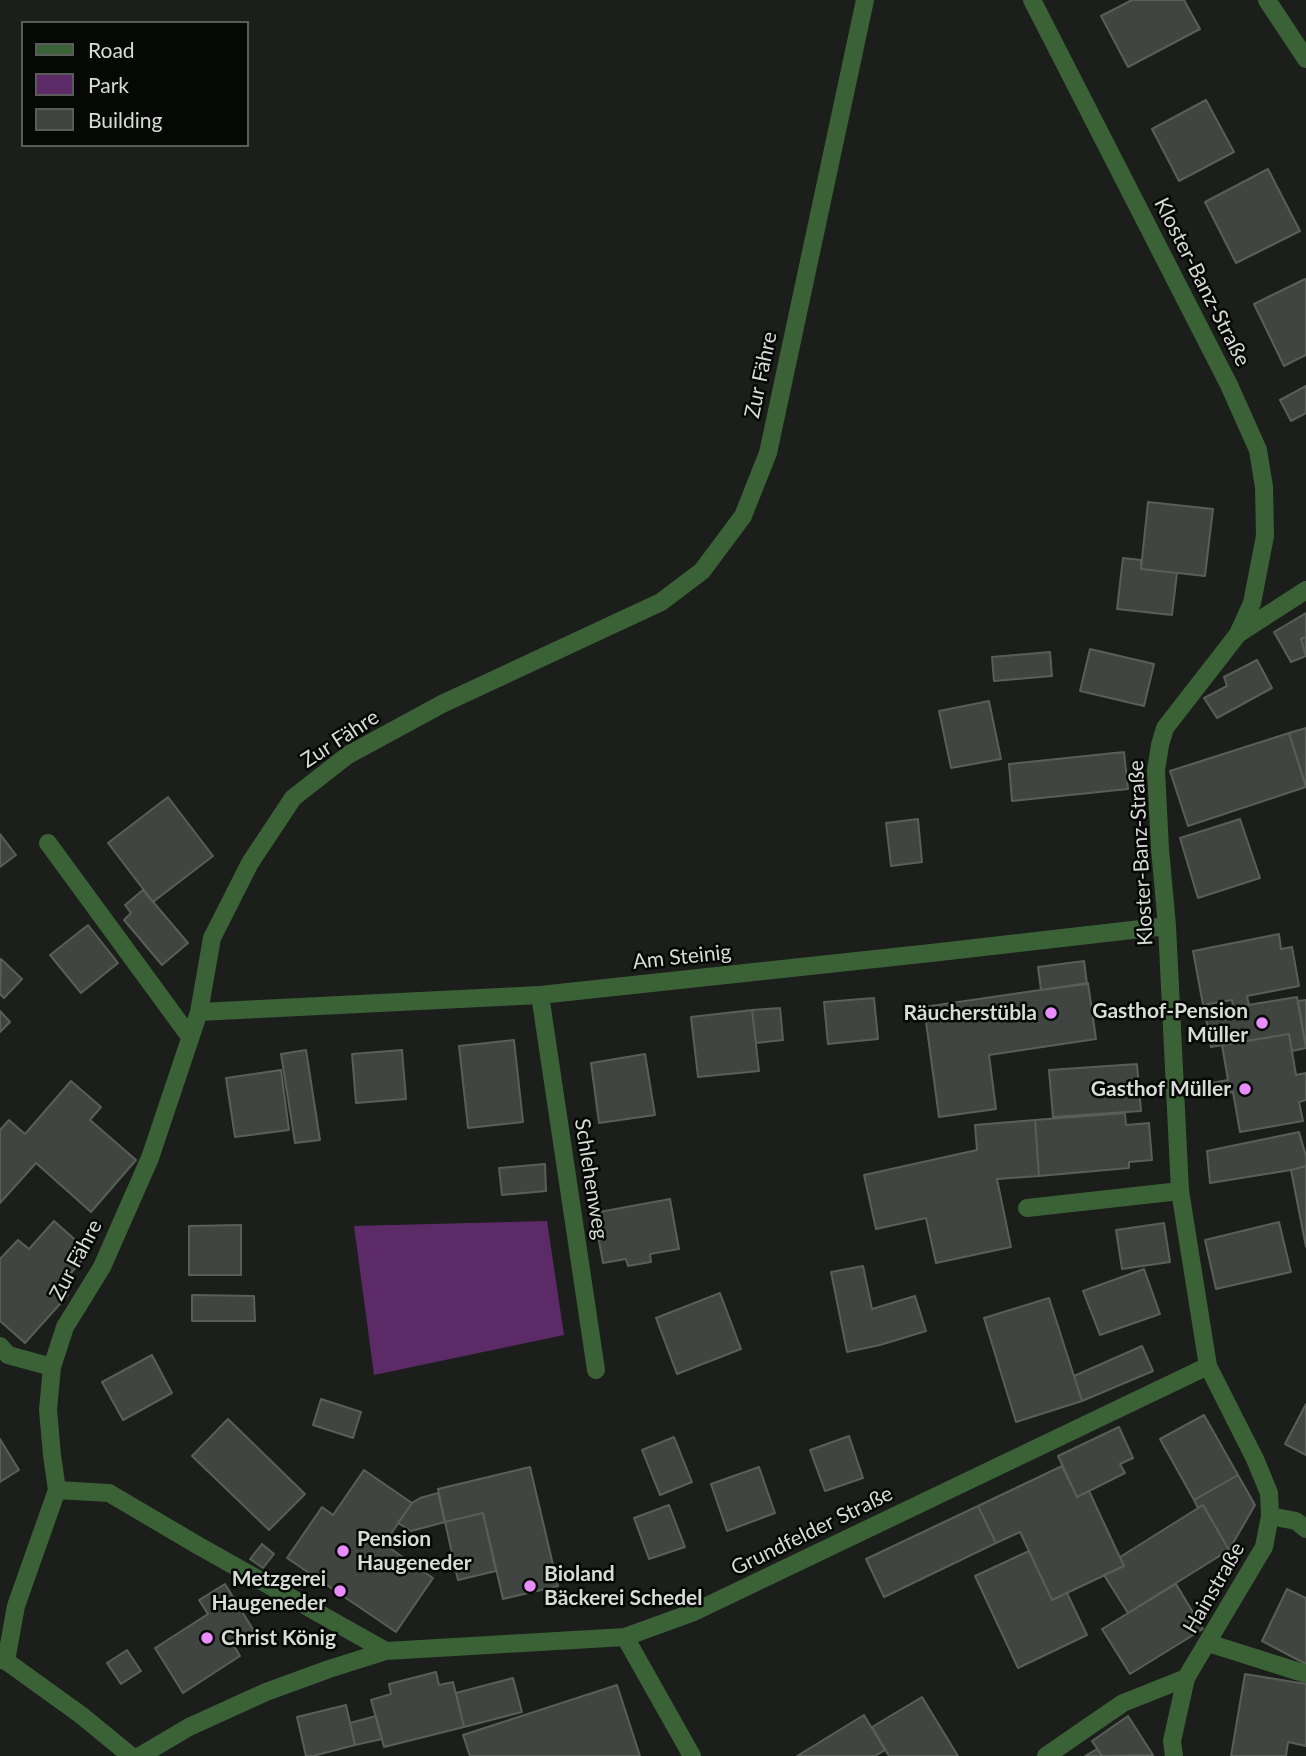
<!DOCTYPE html>
<meta charset="utf-8">
<style>
body{margin:0}
#map{position:relative;width:1306px;height:1756px;overflow:hidden;background:#1b1e1a;font-family:Lato,sans-serif}
canvas{display:block}
.legend{position:absolute;left:21px;top:21px;width:228px;height:126px;box-sizing:border-box;background:#060806;border:2px solid #5a5c5a;margin:0;padding:9px 12px;list-style:none;font-size:21px;color:#d9dbd8}
.legend li{display:flex;align-items:center;gap:14px;height:35px}
.legend b{width:35px;border:2px solid #5a5c5a}
</style>
<div id="map">
<canvas width="1306" height="1756"></canvas>
<ul class="legend">
<li><b style="height:9px;background:#3b6137"></b>Road</li>
<li><b style="height:19px;background:#5c2b67"></b>Park</li>
<li><b style="height:19px;background:#414541"></b>Building</li>
</ul>
</div>
<script>
const g = document.querySelector('canvas').getContext('2d');
g.lineJoin = 'round';
function paint(path, color) { g.fillStyle = color; g.fill(path, 'evenodd'); }
const poly = rows => new Path2D(rows.map(r => 'M' + r).join(''));
function stroke(path, color, width, dash) { g.strokeStyle = color; g.lineWidth = width; g.lineCap = dash ? 'butt' : 'round'; g.setLineDash(dash || []); g.stroke(path); }
function drawText(font, color, halo, rows, align = 'center') {
  g.font = font + ' Lato,sans-serif'; g.lineWidth = 5; g.setLineDash([]); g.textBaseline = 'middle'; g.strokeStyle = halo; g.fillStyle = color; for (const [text, x, y, turn = 0] of rows) {
    g.save(); g.translate(x, y); g.rotate((+turn || 0) * Math.PI / 180); g.textAlign = isNaN(turn) ? turn : align; if (halo) g.strokeText(text, 0, 0); g.fillText(text, 0, 0); g.restore();
  }
}
paint(poly([
 [547,1221,564,1335,374,1375,354,1226]
]), '#5c2b67');
const building = poly([
 [1132,0,1184,0,1200,29,1128,67,1101,16,1132,0],
 [1206,100,1234,152,1179,181,1152,129,1206,100],
 [1268,169,1300,231,1236,263,1205,202,1268,169],
 [1305,279,1306,282,1306,355,1284,366,1254,304,1305,279],
 [1306,386,1306,413,1291,421,1280,400,1306,386],
 [1148,502,1213,509,1205,576,1141,569,1148,502],
 [1123,558,1141,560,1141,569,1177,573,1172,615,1117,609,1123,558],
 [1306,613,1306,637,1301,639,1306,656,1291,662,1274,632,1306,613],
 [1306,637,1306,655,1301,639,1306,637],
 [1090,649,1154,664,1144,706,1080,691,1090,649],
 [1050,652,1052,676,994,681,992,657,1050,652],
 [1257,660,1272,688,1217,718,1204,698,1227,686,1224,677,1257,660],
 [989,701,1001,759,951,768,939,711,989,701],
 [1306,728,1306,787,1289,733,1306,728],
 [1289,733,1306,787,1188,826,1170,771,1289,733],
 [1124,752,1128,789,1012,801,1009,764,1124,752],
 [168,797,213,856,153,902,108,843,168,797],
 [918,819,922,862,891,866,886,823,918,819],
 [1240,819,1260,878,1198,898,1180,838,1240,819],
 [0,834,16,855,0,867,0,834],
 [143,890,188,943,162,965,124,920,131,913,125,905,143,890],
 [88,925,118,963,81,993,50,955,88,925],
 [1279,934,1281,949,1292,947,1299,986,1247,996,1249,1005,1233,1007,1232,1000,1203,1005,1193,951,1279,934],
 [1,959,22,979,4,998,0,994,1,959],
 [1084,961,1087,984,1041,990,1038,967,1084,961],
 [1088,983,1096,1039,989,1055,996,1109,939,1117,924,1007,1088,983],
 [1297,997,1306,1048,1292,1051,1289,1034,1211,1047,1205,1012,1297,997],
 [874,998,878,1039,828,1044,824,1002,874,998],
 [1306,1000,1306,1048,1298,1001,1306,1000],
 [780,1008,783,1040,756,1043,752,1010,780,1008],
 [752,1010,759,1071,698,1077,691,1017,752,1010],
 [0,1011,10,1022,0,1032,0,1011],
 [1289,1034,1296,1075,1306,1073,1306,1100,1299,1102,1303,1121,1240,1132,1233,1092,1214,1096,1211,1083,1228,1080,1222,1045,1289,1034],
 [514,1040,523,1122,468,1128,459,1046,514,1040],
 [306,1050,320,1140,295,1143,281,1054,306,1050],
 [402,1050,406,1099,356,1103,352,1054,402,1050],
 [645,1054,655,1115,599,1123,591,1063,645,1054],
 [1137,1064,1141,1111,1053,1117,1049,1070,1137,1064],
 [281,1070,289,1130,235,1137,226,1078,281,1070],
 [71,1081,101,1107,90,1120,136,1160,91,1212,36,1163,0,1203,0,1130,9,1120,25,1134,71,1081],
 [1125,1113,1126,1125,1149,1123,1152,1160,1129,1162,1129,1168,1039,1176,1035,1120,1125,1113],
 [1035,1120,1039,1176,997,1179,1011,1247,936,1263,926,1218,876,1229,864,1175,977,1150,975,1125,1035,1120],
 [1299,1132,1306,1156,1306,1166,1291,1170,1210,1183,1207,1151,1299,1132],
 [545,1164,546,1191,502,1195,499,1168,545,1164],
 [1306,1166,1306,1247,1291,1170,1306,1166],
 [670,1199,679,1249,650,1254,651,1262,628,1266,626,1259,603,1263,594,1213,670,1199],
 [54,1221,89,1252,59,1287,68,1295,25,1343,0,1321,0,1259,18,1240,29,1249,54,1221],
 [1279,1222,1291,1272,1216,1289,1205,1240,1279,1222],
 [1164,1223,1170,1262,1122,1269,1116,1230,1164,1223],
 [241,1225,241,1275,189,1275,189,1226,241,1225],
 [863,1266,872,1309,915,1296,926,1331,880,1345,847,1352,831,1272,863,1266],
 [1144,1269,1160,1314,1100,1335,1083,1291,1144,1269],
 [720,1293,741,1349,677,1374,656,1318,720,1293],
 [192,1295,254,1296,255,1321,192,1321,192,1295],
 [1049,1298,1082,1401,1016,1422,984,1318,1049,1298],
 [1142,1346,1153,1371,1082,1401,1074,1376,1142,1346],
 [152,1355,172,1393,123,1420,102,1382,152,1355],
 [321,1399,361,1412,353,1438,313,1425,321,1399],
 [1306,1404,1306,1455,1285,1444,1306,1404],
 [1204,1415,1238,1475,1194,1500,1160,1439,1204,1415],
 [228,1419,305,1494,269,1530,192,1456,228,1419],
 [1119,1427,1133,1458,1120,1464,1125,1473,1077,1497,1058,1456,1119,1427],
 [849,1436,863,1478,825,1491,810,1450,849,1436],
 [674,1437,692,1482,660,1495,642,1450,674,1437],
 [0,1439,19,1470,0,1482,0,1439],
 [1062,1466,1077,1497,1089,1491,1124,1566,1052,1600,1020,1532,996,1543,978,1506,1062,1466],
 [530,1467,558,1586,503,1599,483,1513,445,1522,438,1489,530,1467],
 [759,1467,775,1513,727,1531,711,1484,759,1467],
 [364,1470,412,1503,384,1544,433,1578,396,1632,287,1558,322,1507,333,1515,364,1470],
 [1238,1475,1255,1505,1229,1550,1203,1505,1198,1508,1194,1500,1238,1475],
 [438,1493,445,1522,411,1531,398,1523,412,1503,420,1498,438,1493],
 [669,1505,685,1547,649,1559,634,1518,669,1505],
 [1203,1505,1229,1550,1128,1613,1104,1575,1124,1566,1120,1557,1203,1505],
 [978,1506,996,1543,884,1597,866,1559,978,1506],
 [483,1513,496,1571,458,1580,445,1522,483,1513],
 [262,1544,274,1554,263,1568,250,1559,262,1544],
 [1029,1551,1052,1600,1067,1593,1087,1635,1018,1668,975,1576,1029,1551],
 [225,1584,254,1631,233,1644,240,1656,183,1693,155,1648,208,1614,199,1600,225,1584],
 [1176,1584,1203,1629,1130,1674,1102,1629,1176,1584],
 [1287,1589,1306,1598,1306,1664,1262,1641,1287,1589],
 [127,1650,141,1671,121,1684,107,1663,127,1650],
 [436,1672,439,1685,453,1682,464,1727,384,1747,371,1700,391,1694,389,1684,436,1672],
 [1245,1674,1306,1684,1306,1746,1288,1742,1286,1756,1231,1756,1245,1674],
 [513,1678,522,1712,464,1727,456,1693,513,1678],
 [617,1685,640,1756,470,1756,463,1735,617,1685],
 [922,1697,958,1756,889,1756,872,1727,922,1697],
 [346,1705,355,1745,313,1756,306,1756,297,1717,346,1705],
 [864,1715,885,1750,875,1756,797,1756,864,1715],
 [376,1716,382,1739,355,1745,350,1723,376,1716],
 [1128,1716,1153,1755,1102,1756,1092,1741,1128,1716],
 [1097,1749,1102,1756,1085,1756,1097,1749]
]);
paint(building, '#414541');
stroke(building, '#5a5e59', 2);
stroke(poly([
 [1267,0,1306,59],
 [48,843,190,1037],
 [540,995,596,1370],
 [1027,1208,1180,1191],
 [1270,1516,1296,1521,1306,1529],
 [1208,1643,1306,1674],
 [1046,1756,1123,1703,1186,1678]
]), '#3b6137', 18);
stroke(poly([
 [1032,0,1229,385,1258,450,1264,487,1265,536,1252,603,1238,634,1165,728,1160,745,1156,771,1160,849,1167,926,1180,1191,1208,1366,1255,1459,1269,1493,1270,1516,1264,1547,1186,1678,1172,1741,1174,1756],
 [1238,634,1306,590],
 [199,1012,540,995,931,953,1167,926],
 [0,1346,8,1355,52,1367],
 [57,1490,109,1493,199,1546,386,1651],
 [625,1637,692,1756],
 [0,1660,6,1661,81,1715,131,1756],
 [6,1661,16,1606,57,1490,52,1455,48,1410,52,1367,65,1327,102,1267,150,1158,199,1012,212,938,250,863,293,798,348,755,442,704,661,602,702,571,743,516,768,453,865,0],
 [140,1756,189,1727,266,1692,329,1669,386,1651,625,1637,694,1612,1208,1366]
]), '#3b6137', 18);
for (const [x, y, r, color] of [
 [1051,1013,7,"#e98dfe"],
 [1262,1023,7,"#e98dfe"],
 [1245,1089,7,"#e98dfe"],
 [343,1551,7,"#e98dfe"],
 [530,1586,7,"#e98dfe"],
 [340,1591,7,"#e98dfe"],
 [207,1638,7,"#e98dfe"]
]) { const dot = new Path2D(); dot.arc(x, y, r, 0, 2 * Math.PI); g.fillStyle = color; g.fill(dot); stroke(dot, '#060806', 2.5); }
drawText('21px', '#d9dbd8', '#060806', [
 ["Kloster-Banz-Straße",1202,282,63],
 ["Zur Fähre",761,375,-78],
 ["Zur Fähre",340,739,-33],
 ["Kloster-Banz-Straße",1141,853,-93],
 ["Am Steinig",682,957,-6],
 ["Schlehenweg",591,1179,81],
 ["Zur Fähre",76,1260,-62],
 ["Grundfelder Straße",812,1531,-26],
 ["Hainstraße",1214,1588,-60]
]);
drawText('bold 21px', '#d9dbd8', '#060806', [
 ["Gasthof-Pension",1248,1011],
 ["Müller",1248,1035],
 ["Räucherstübla",1037,1013],
 ["Gasthof Müller",1231,1089],
 ["Pension",357,1539,"left"],
 ["Haugeneder",357,1563,"left"],
 ["Bioland",544,1574,"left"],
 ["Bäckerei Schedel",544,1598,"left"],
 ["Metzgerei",326,1579],
 ["Haugeneder",326,1603],
 ["Christ König",221,1638,"left"]
], 'right');
</script>
